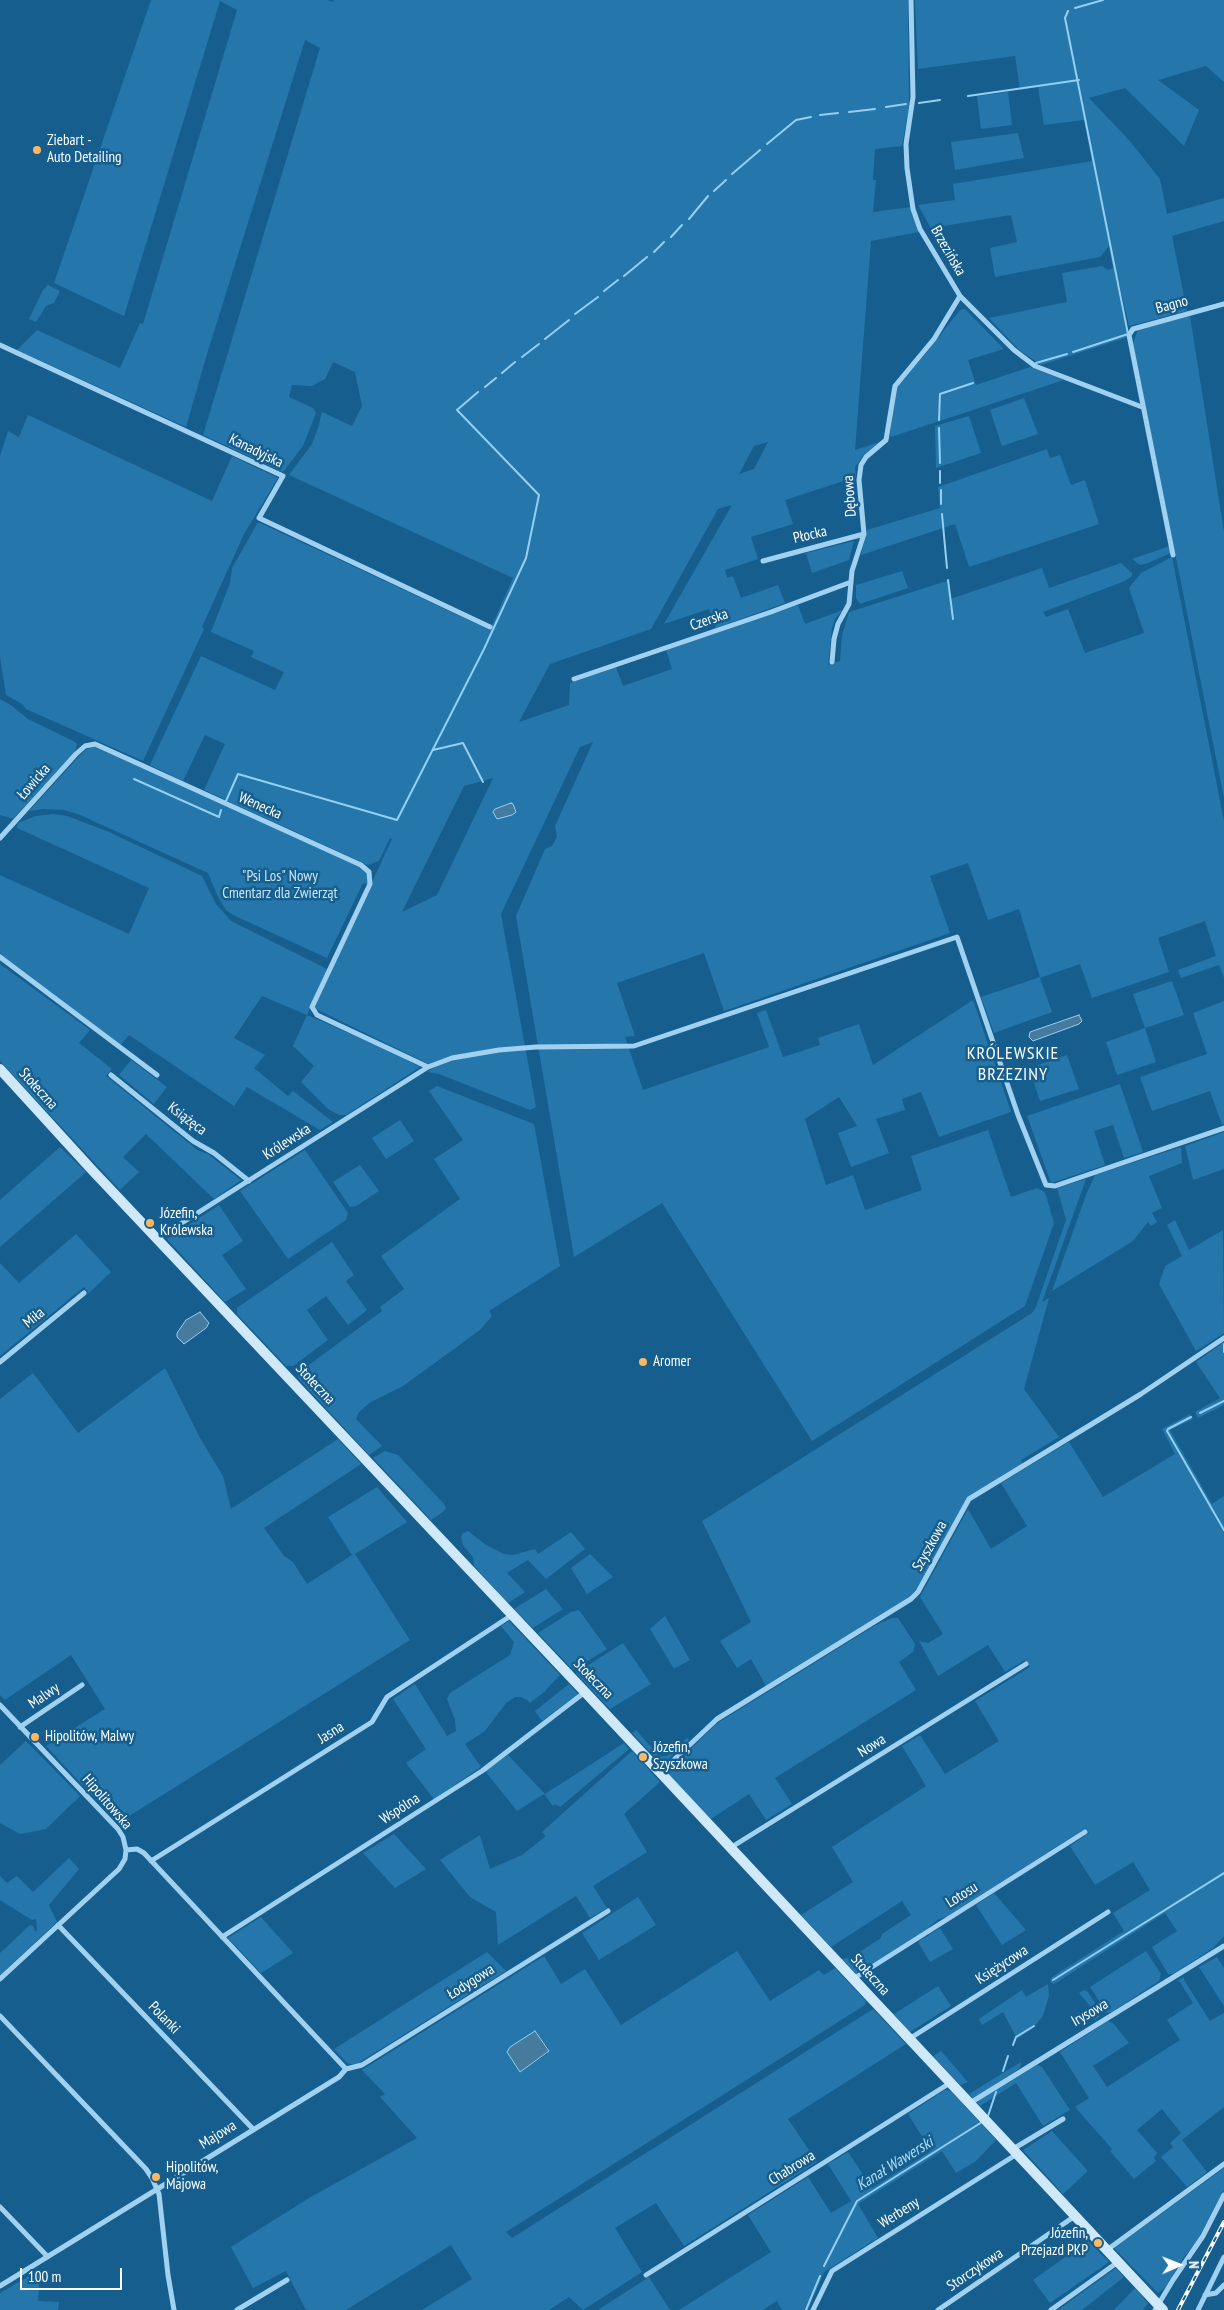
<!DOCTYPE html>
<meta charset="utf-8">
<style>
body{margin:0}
#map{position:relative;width:1224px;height:2310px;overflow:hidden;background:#165e8e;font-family:"PT Sans Narrow",sans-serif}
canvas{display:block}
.north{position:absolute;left:1154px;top:2240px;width:50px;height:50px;-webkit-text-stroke:4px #165e8e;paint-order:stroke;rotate:89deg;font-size:14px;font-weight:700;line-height:20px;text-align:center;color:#fff}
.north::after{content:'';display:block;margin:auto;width:18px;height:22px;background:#fff;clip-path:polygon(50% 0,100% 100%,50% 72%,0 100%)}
.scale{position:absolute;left:20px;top:2268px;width:102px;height:22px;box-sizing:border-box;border:2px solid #fff;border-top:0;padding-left:6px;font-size:15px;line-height:18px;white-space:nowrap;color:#fff;-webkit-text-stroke:4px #165e8e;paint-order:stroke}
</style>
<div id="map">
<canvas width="1224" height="2310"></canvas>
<div class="north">N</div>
<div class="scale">100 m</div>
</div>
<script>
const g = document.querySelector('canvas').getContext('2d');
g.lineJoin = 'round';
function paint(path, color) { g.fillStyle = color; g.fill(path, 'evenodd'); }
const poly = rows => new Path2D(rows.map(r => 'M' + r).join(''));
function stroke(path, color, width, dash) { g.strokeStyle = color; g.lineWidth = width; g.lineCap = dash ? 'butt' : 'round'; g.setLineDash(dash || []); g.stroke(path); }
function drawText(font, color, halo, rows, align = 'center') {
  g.font = font + ' "PT Sans Narrow",sans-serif'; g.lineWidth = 5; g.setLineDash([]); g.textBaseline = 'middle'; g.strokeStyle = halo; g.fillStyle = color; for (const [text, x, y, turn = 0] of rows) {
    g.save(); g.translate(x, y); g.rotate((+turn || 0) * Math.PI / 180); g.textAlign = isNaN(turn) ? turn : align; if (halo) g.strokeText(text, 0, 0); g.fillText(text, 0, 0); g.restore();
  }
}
paint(poly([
 [151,0,328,0,333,2,334,0,908,0,909,106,902,146,875,149,873,180,876,180,873,212,911,207,919,232,871,241,855,450,883,441,863,456,855,467,856,477,785,500,793,524,751,537,758,559,725,570,727,578,733,576,741,598,778,585,785,603,716,628,709,609,664,624,732,505,718,509,651,629,550,664,519,722,569,705,570,683,616,667,623,686,672,669,666,650,798,605,805,624,843,610,835,619,832,628,828,665,840,661,842,635,849,612,947,581,950,599,1042,568,1049,588,1121,563,1132,573,1132,576,1125,581,1043,612,1046,617,1068,609,1085,653,1144,633,1129,588,1141,573,1172,557,1224,821,1224,978,1219,965,1181,978,1178,970,1216,956,1205,921,1158,938,1169,972,1092,998,1080,964,1040,978,1052,1012,994,1033,981,997,1040,977,1019,909,988,920,968,863,930,876,950,933,724,1011,704,953,617,983,635,1036,625,1037,643,1090,769,1047,757,1013,766,1010,783,1057,820,1045,818,1038,859,1024,873,1065,973,1000,1011,1112,939,1137,921,1092,902,1099,905,1110,876,1119,889,1153,851,1167,838,1133,857,1126,839,1097,805,1119,826,1185,853,1175,865,1210,922,1190,911,1156,988,1130,1011,1197,1037,1188,1045,1192,1054,1223,1025,1306,812,1441,662,1203,574,1257,516,916,545,849,552,846,557,837,555,826,593,742,580,747,501,914,536,1107,530,1110,439,1074,427,1072,435,1067,314,1008,392,839,390,838,379,861,368,865,204,790,225,744,205,735,183,781,150,765,201,656,275,690,284,672,251,657,254,651,211,632,230,583,232,568,258,522,490,630,513,578,289,475,312,444,318,428,322,412,352,426,362,406,355,372,333,362,325,379,312,386,292,385,289,397,313,408,316,413,303,446,283,472,203,435,320,48,305,40,207,354,186,427,17,350,37,330,120,368,140,323,143,324,237,10,220,1,124,316,54,283],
 [768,442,754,469,739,474,754,446],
 [493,778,437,895,402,912,464,786],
 [915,0,1224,0,1224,82,1206,66,1158,80,1199,110,1184,146,1125,88,1089,98,1129,140,1160,179,1167,214,1224,198,1224,221,1172,236,1187,311,1129,326,1118,279,1116,280,1128,337,1041,365,1018,349,989,318,1067,302,1062,273,1102,266,1108,270,1113,268,1109,246,1100,257,995,277,990,248,1017,242,1011,215,931,228,918,205,955,200,953,184,1092,161,1084,120,1044,125,1038,87,1020,90,1015,56,918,69],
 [1008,92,1012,125,981,129,977,96],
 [1018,133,1024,158,955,170,951,142],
 [48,285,60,291,54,303,46,306,36,322,29,319,43,290],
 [965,309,1004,349,968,360,976,385,1030,367,1064,380,891,437,890,434,897,385,923,357,960,310],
 [1190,316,1224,532,1224,798,1133,343,1138,330],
 [1024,398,1038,434,1002,446,990,410],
 [28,415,212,501,232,456,278,478,244,534,202,627,204,629,143,761,26,709,22,704,6,695,0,657,0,456,8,431,19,437],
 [969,416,981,453,936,468,935,426],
 [1047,449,1050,458,1060,455,1071,485,1085,480,1099,524,969,567,955,524,861,555,867,530,940,508,938,487],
 [854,541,849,560,812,573,806,553],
 [1170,546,1171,553,1148,563,1140,565,1132,559],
 [902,571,908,588,860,604,856,598,856,585],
 [0,699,12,706,28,719,75,742,77,744,75,752,13,819,0,815],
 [95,746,363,868,367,873,368,885,363,883,327,958,233,915,226,910,218,897,208,873,80,815,64,810,44,809,29,811,85,750],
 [53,814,67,816,109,832,202,876,216,904,231,921,327,969,307,1015,388,1050,420,1067,346,1115,339,1115,328,1109,301,1082,314,1066,293,1046,307,1015,262,996,234,1038,265,1055,254,1068,288,1096,293,1091,333,1122,320,1130,247,1087,234,1106,129,1035,120,1046,0,954,0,875,129,934,149,888,17,828,18,823,36,816],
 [0,964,90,1030,79,1043,112,1069,106,1076,197,1150,208,1154,241,1180,214,1199,146,1134,123,1157,139,1172,120,1190,0,1061],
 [1172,981,1184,1015,1145,1028,1156,1062,1117,1075,1106,1042,1145,1028,1133,994],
 [1224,1001,1224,1124,1222,1125,1210,1091,1152,1111,1140,1077,1207,1054,1193,1013],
 [1067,1055,1079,1089,1040,1101,1029,1068],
 [131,1060,167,1087,154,1104,119,1075],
 [1120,1084,1143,1152,1124,1158,1113,1125,1094,1131,1105,1165,1051,1183,1027,1116],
 [437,1086,534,1124,560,1266,489,1311,492,1316,480,1330,403,1386,371,1402,359,1412,356,1419,382,1446,369,1455,298,1378,298,1373,382,1311,380,1307,404,1289,381,1256,460,1199,434,1159,463,1140,429,1091],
 [400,1120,414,1141,386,1159,372,1138],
 [1224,1132,1224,1169,1193,1180,1185,1146],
 [60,1147,86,1172,0,1247,0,1200],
 [1181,1147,1182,1163,1149,1176,1162,1208,1152,1213,1157,1222,1151,1226,1148,1222,1133,1241,1052,1291,1086,1195,1095,1175],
 [305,1150,348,1213,346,1220,288,1259,240,1191],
 [360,1165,379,1191,356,1206,350,1207,333,1182],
 [1086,1179,1042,1302,1049,1298,1024,1389,1059,1437,1021,1460,1022,1465,968,1497,915,1594,766,1686,751,1659,737,1668,720,1641,751,1622,702,1521,1032,1313,1036,1307,1066,1220,1057,1188],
 [219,1205,243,1241,222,1255,246,1289,225,1302,167,1239],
 [1175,1220,1189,1250,1223,1230,1224,1333,1196,1351,1159,1284,1165,1266,1182,1256,1167,1225],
 [76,1234,111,1272,89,1293,84,1287,0,1356,0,1263,19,1283],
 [332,1242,354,1275,346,1281,367,1310,348,1325,326,1296,307,1310,328,1340,293,1366,286,1366,237,1314,237,1308],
 [1224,1342,1224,1405,1198,1418,1195,1412,1220,1398,1196,1362],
 [165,1368,200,1438,223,1476,231,1509,338,1439,361,1464,264,1528,284,1556,293,1562,307,1584,352,1555,328,1517,377,1487,407,1522,355,1554,410,1640,118,1823,46,1746,105,1709,71,1655,5,1700,0,1695,0,1399,33,1373,78,1433],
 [1190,1414,1193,1419,1170,1430,1212,1504,1224,1496,1224,1936,1213,1948,1173,1974,1168,1974,1152,1947,1177,1931,1165,1913,1054,1984,1050,1982,1052,1977,1124,1931,1113,1913,1150,1890,1133,1862,1095,1885,1070,1846,1089,1833,1086,1828,948,1916,937,1920,926,1930,856,1974,842,1959,852,1957,881,1938,882,1934,911,1915,902,1901,831,1947,801,1915,853,1882,832,1847,926,1786,902,1746,920,1735,945,1774,999,1741,975,1701,1030,1667,1025,1660,1005,1672,988,1645,938,1676,919,1641,928,1643,943,1634,920,1597,968,1509,991,1549,1027,1526,1001,1483,1069,1442,1103,1497,1175,1454,1162,1429],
 [385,1451,398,1455,444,1504,446,1508,443,1512,431,1520,373,1458],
 [468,1531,486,1545,504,1554,513,1555,535,1549,538,1554,571,1532,585,1549,546,1579,528,1560,507,1573,525,1592,508,1603,474,1566,473,1557,463,1545,461,1537,463,1533],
 [590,1554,613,1577,587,1594,571,1568],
 [546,1589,563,1609,533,1628,514,1609],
 [579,1610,607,1649,573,1670,538,1633,571,1612],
 [665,1616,690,1660,674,1669,650,1629],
 [892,1618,898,1618,915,1644,913,1652,899,1662,916,1690,775,1778,792,1804,766,1820,749,1794,711,1819,667,1773,716,1724,876,1625],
 [509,1621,560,1675,544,1692,530,1703,527,1700,521,1697,515,1697,506,1703,485,1731,465,1744,481,1767,434,1799,406,1763,426,1749,393,1699,415,1684,447,1736,456,1731,455,1720,447,1699,450,1693,510,1655,514,1642,501,1626],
 [623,1643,651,1684,610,1709,576,1673],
 [569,1684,578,1694,542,1721,535,1711],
 [636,1730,659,1756,667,1756,687,1738,689,1740,662,1765,632,1733],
 [26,1741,80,1796,46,1829,20,1834,0,1823,0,1765],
 [624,1743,629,1749,560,1807,555,1804,553,1806,544,1794,517,1811,485,1771,508,1755,545,1794],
 [632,1751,660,1782,624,1814,647,1852,593,1886,607,1908,590,1918,576,1896,498,1945,496,1912,470,1897,440,1860,480,1835,490,1869,522,1855,546,1836,542,1832],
 [394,1834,426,1869,395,1888,363,1853],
 [69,1858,79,1869,49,1905,57,1922,0,1975,0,1953,30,1925,33,1926,35,1932,37,1930,36,1919,32,1920,0,1900,0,1876,7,1883,17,1876,33,1892],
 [994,1893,1026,1930,1002,1945,976,1905],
 [638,1897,656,1925,599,1960,582,1933],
 [261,1917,293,1953,261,1973,228,1938],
 [940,1928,953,1949,930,1962,918,1942],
 [737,1951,770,2001,819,1970,824,1975,835,1968,866,2001,865,2005,506,2232,512,2238,873,2009,906,2044,788,2119,817,2162,684,2246,656,2203,615,2228,642,2272,583,2310,569,2297,549,2310,422,2310,472,2279,451,2245,346,2310,306,2310,286,2271,253,2288,231,2247,309,2198,417,2138,380,2097,385,2094,362,2070,544,1956,561,1984,585,1969,621,2025],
 [535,2031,549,2049,547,2054,520,2072,507,2052,510,2047],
 [1146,1951,1161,1974,1159,1981,1112,2012,1107,2013,1090,1987],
 [487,1952,506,1971,355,2065,347,2063,334,2049],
 [1217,1957,1224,1968,1224,2006,1199,1967],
 [1184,1977,1184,1980,1210,2021,1224,2013,1224,2107,1182,2140,1207,2172,1187,2187,1161,2157,1173,2147,1170,2143,1181,2133,1162,2109,1137,2130,1157,2153,1154,2158,1156,2161,1134,2179,1110,2151,1112,2149,1075,2107,1089,2098,1060,2052,1108,2021,1113,2023,1129,2043,1093,2066,1107,2087,1180,2040,1167,2020,1193,2003,1180,1982,1177,1981],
 [1048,1984,1049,1995,1043,2016,1032,2029,1017,2039,1003,2012,982,2025,979,2019,1022,1990,1026,1997],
 [938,1986,951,2006,910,2032,894,2014],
 [1084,1990,1088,1992,1100,2011,1100,2016,1095,2020,1092,2017,1097,2014,1079,1993],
 [941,2051,968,2082,960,2085,933,2056],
 [1021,2062,1020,2068,973,2099,969,2094],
 [1037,2065,1042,2067,1070,2110,1043,2126,1016,2083,980,2106,977,2103,980,2100],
 [945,2090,951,2091,996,2140,976,2161,956,2173,942,2151,858,2204,878,2238,824,2272,808,2310,782,2310,777,2301,763,2310,679,2310,771,2252,748,2215,808,2177,831,2213,851,2201,828,2164,848,2152,872,2188,931,2151,908,2114],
 [1052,2131,1088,2171,1063,2194,1023,2150],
 [1224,2168,1224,2190,1196,2243,1183,2258,1165,2288,1158,2293,1114,2248],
 [1088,2241,1109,2262,1050,2303,1033,2280],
 [1116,2268,1124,2277,1082,2310,1058,2310],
 [40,2270,38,2301,59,2302,58,2310,0,2310,0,2293],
 [649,2277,670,2310,598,2310],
 [1135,2288,1148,2303,1143,2310,1114,2310]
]), '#2577ab');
const water = poly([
 [511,803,513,804,516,812,512,815,497,819,493,812,495,809,511,803],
 [1079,1015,1082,1021,1079,1024,1033,1041,1029,1037,1030,1032,1079,1015],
 [200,1312,209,1323,206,1328,184,1344,177,1337,177,1333,186,1320,200,1312],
 [535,2031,549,2051,520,2072,507,2052,510,2047,535,2031]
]);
paint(water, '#477b9d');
stroke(water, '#93cff3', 1);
stroke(poly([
 [1075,8,1103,0],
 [1068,11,1065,18,1128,334,1073,352],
 [968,96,1079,80],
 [919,103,940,100],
 [886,107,906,104],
 [849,112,875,109],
 [820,115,838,113],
 [767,144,796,120,811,117],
 [732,174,760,150],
 [714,191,726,180],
 [689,219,708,196],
 [671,237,682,225],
 [654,252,664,242],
 [624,276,647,257],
 [604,291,618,280],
 [575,314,598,297],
 [545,339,569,320],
 [522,357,539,344],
 [1036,363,1067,354],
 [502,373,515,362],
 [485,387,496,378],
 [939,420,940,394,973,383],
 [939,428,940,463],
 [940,471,940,483],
 [941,490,941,504],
 [942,514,947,568],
 [948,580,953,619],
 [433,750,463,743,483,782],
 [134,779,219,817,221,810],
 [226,801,238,774,397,820,484,649,526,558,539,495,457,410,478,392],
 [1224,1344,1224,1352],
 [1200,1413,1224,1401],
 [1191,1417,1168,1429,1167,1431,1224,1530],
 [1053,1980,1224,1873],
 [1013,2045,1016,2037,1034,2026],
 [1003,2071,1008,2056],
 [988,2116,996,2092],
 [824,2266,857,2201,982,2122],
 [806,2310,820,2276]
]), '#93cff3', 2);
stroke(poly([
 [911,0,913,97,906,144,907,168,913,209,920,229,960,296,1014,350,1035,366,1142,407],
 [0,345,283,476,259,518,490,627],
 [1173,555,1129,335,1133,329,1224,304],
 [763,561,864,534],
 [832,662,834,639,838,624,849,604,852,571,864,534,859,480,861,465,866,457,886,440,895,386,934,339,960,296],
 [574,679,771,612,851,582],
 [0,838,76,754,85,746,95,744,361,865,369,872,370,884,312,1007,317,1015,428,1067],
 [0,957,157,1075],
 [111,1075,193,1141,214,1153,249,1181],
 [158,1238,428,1067,452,1058,499,1050,536,1047,634,1046,957,937,1018,1115,1046,1185,1055,1186,1224,1128],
 [0,1362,84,1293],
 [0,1705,118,1829,123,1837,126,1850,125,1859,119,1869,0,1979],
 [20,1727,82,1685],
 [661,1772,717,1719,911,1599,918,1592,969,1499,1141,1394,1224,1338],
 [730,1848,1026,1664],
 [126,1850,137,1849,144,1853,346,2069],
 [151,1861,372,1722,387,1697,512,1615],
 [58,1925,253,2129],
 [222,1937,482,1771,585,1692],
 [853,1979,1085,1832],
 [0,2016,146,2169,152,2178,159,2194,168,2275,174,2310],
 [909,2039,1108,1912],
 [346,2069,362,2065,608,1911],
 [970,2103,1224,1946],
 [1013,2149,1063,2119],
 [0,2207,47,2256],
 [1107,2250,1224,2164],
 [646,2275,950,2083],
 [0,2286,339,2077,346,2069],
 [1205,2295,1216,2293,1224,2285],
 [237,2310,287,2280],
 [813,2310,832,2271,1017,2154],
 [938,2310,1075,2216],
 [1051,2310,1118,2262],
 [1155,2310,1173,2280,1203,2236,1224,2195],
 [1198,2310,1224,2257]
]), '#a1d1f0', 5);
stroke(poly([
 [0,1069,92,1170,585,1692,1163,2310]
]), '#cfe9fb', 10);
const rail = poly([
 [1178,2310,1224,2222]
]);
stroke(rail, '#fff', 4);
stroke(rail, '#165e8e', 2, [5.5]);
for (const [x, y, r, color] of [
 [37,150,5,"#ffb760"],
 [150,1223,5,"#ffb760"],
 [643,1362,5,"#ffb760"],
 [35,1737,5,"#ffb760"],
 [643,1757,5,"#ffb760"],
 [156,2177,5,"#ffb760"],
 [1098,2243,5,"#ffb760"]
]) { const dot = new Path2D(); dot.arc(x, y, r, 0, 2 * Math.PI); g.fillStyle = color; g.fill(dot); stroke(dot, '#165e8e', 2); }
drawText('15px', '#fff', '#165e8e', [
 ["Ziebart -",47,141],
 ["Auto Detailing",47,158],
 ["Józefin,",160,1214],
 ["Królewska",160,1231],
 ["Aromer",653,1362],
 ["Hipolitów, Malwy",45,1737],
 ["Józefin,",653,1748],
 ["Szyszkowa",653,1765],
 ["Hipolitów,",166,2168],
 ["Majowa",166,2185],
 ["Józefin,",1088,2234,"right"],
 ["Przejazd PKP",1088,2251,"right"]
], 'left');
drawText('15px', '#fff', '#165e8e', [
 ["Brzezińska",948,251,60],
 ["Bagno",1172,305,-15],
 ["Kanadyjska",256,451,26],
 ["Dębowa",850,496,-94],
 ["Płocka",810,535,-13],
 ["Czerska",709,620,-19],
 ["Łowicka",34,782,-49],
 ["Wenecka",260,806,24],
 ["Stołeczna",38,1089,48],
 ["Książęca",187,1119,37],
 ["Królewska",287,1142,-33],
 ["Miła",34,1318,-39],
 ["Stołeczna",315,1384,47],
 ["Szyszkowa",930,1546,-61],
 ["Stołeczna",593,1679,46],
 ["Malwy",44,1696,-34],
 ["Jasna",331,1733,-32],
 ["Nowa",872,1746,-32],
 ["Hipolitowska",107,1802,49],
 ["Wspólna",400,1809,-33],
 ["Lotosu",962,1895,-32],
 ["Księżycowa",1002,1965,-33],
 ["Stołeczna",870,1975,48],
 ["Łodygowa",471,1982,-32],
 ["Irysowa",1090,2013,-30],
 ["Polanki",164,2018,46],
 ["Majowa",218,2135,-32],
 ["Chabrowa",792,2168,-32],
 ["Werbeny",899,2213,-32],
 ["Storczykowa",975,2270,-34]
]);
drawText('15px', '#c8e7fb', '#165e8e', [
 ["\"Psi Los\" Nowy",280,877],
 ["Cmentarz dla Zwierząt",280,894]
]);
drawText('italic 16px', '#addbf7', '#165e8e', [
 ["Kanał Wawerski",895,2164,-32]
]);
g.letterSpacing = '1px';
drawText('18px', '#fff', '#165e8e', [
 ["KRÓLEWSKIE",1013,1054],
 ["BRZEZINY",1013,1075]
]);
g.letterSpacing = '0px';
</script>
